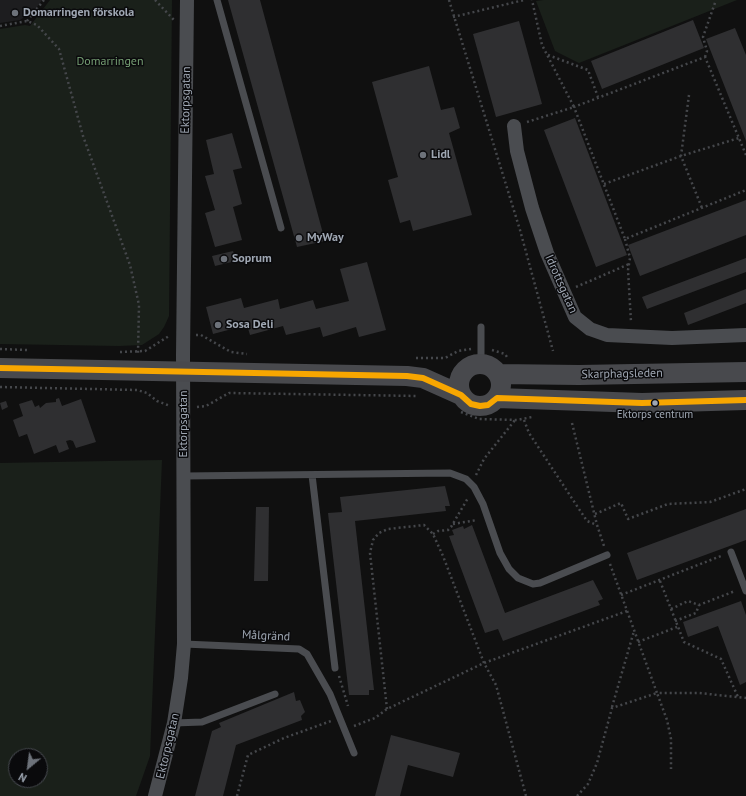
<!DOCTYPE html>
<meta charset="utf-8">
<style>
body{margin:0}
#map{position:relative;width:746px;height:796px;overflow:hidden;background:#101010;font-family:"PT Sans",sans-serif}
canvas{display:block}
.north{position:absolute;left:8px;top:748px;width:40px;height:40px;box-sizing:border-box;background:#0a0a0c;border:1px solid #46494f;border-radius:50%;rotate:209deg;font-size:11px;font-weight:700;line-height:16px;text-align:center;color:#9fa7b3}
.north::after{content:'';display:block;margin:auto;width:14px;height:18px;background:#6d727a;clip-path:polygon(50% 0,100% 100%,50% 72%,0 100%)}
</style>
<div id="map">
<canvas width="746" height="796"></canvas>
<div class="north">N</div>
</div>
<script>
const g = document.querySelector('canvas').getContext('2d');
g.lineJoin = 'round';
function paint(path, color) { g.fillStyle = color; g.fill(path, 'evenodd'); }
const poly = rows => new Path2D(rows.map(r => 'M' + r).join(''));
function stroke(path, color, width, dash) { g.strokeStyle = color; g.lineWidth = width; g.lineCap = dash ? 'butt' : 'round'; g.setLineDash(dash || []); g.stroke(path); }
function drawText(font, color, halo, rows, align = 'center') {
  g.font = font + ' "PT Sans",sans-serif'; g.lineWidth = 3; g.setLineDash([]); g.textBaseline = 'middle'; g.strokeStyle = halo; g.fillStyle = color; for (const [text, x, y, turn = 0] of rows) {
    g.save(); g.translate(x, y); g.rotate((+turn || 0) * Math.PI / 180); g.textAlign = isNaN(turn) ? turn : align; if (halo) g.strokeText(text, 0, 0); g.fillText(text, 0, 0); g.restore();
  }
}
paint(poly([
 [0,0,42,0,35,10,20,20,0,23]
]), '#1d1d1f');
paint(poly([
 [50,0,172,0,169,316,164,327,159,334,142,345,119,346,0,344,0,29,25,25,30,26],
 [544,0,737,0,579,63,555,51,536,1],
 [162,460,150,756,136,796,0,796,0,463],
 [16,756,40,756,40,780,16,780]
]), '#1a201a');
paint(poly([
 [228,0,260,0,325,241,297,247],
 [693,20,704,48,602,89,591,61],
 [519,21,542,104,496,117,473,34],
 [735,28,746,55,746,141,706,39],
 [429,66,441,110,454,107,460,128,449,133,472,215,413,231,410,220,400,223,388,180,398,177,372,82],
 [575,118,627,255,596,267,544,130],
 [232,133,242,168,233,170,242,204,233,207,242,240,215,247,205,213,215,210,205,176,214,174,206,140],
 [746,200,746,235,640,276,628,245],
 [233,251,236,261,215,266,212,256],
 [746,258,746,272,647,309,642,297],
 [367,262,386,330,359,337,356,327,323,337,320,327,286,335,283,326,250,335,247,325,213,334,206,307,241,298,244,308,278,299,280,309,313,300,316,309,349,301,340,269],
 [746,289,746,303,688,325,684,313],
 [59,398,62,406,81,399,96,442,76,448,73,441,70,440,66,441,69,449,59,453,56,445,34,454,27,434,19,437,13,420,23,416,19,404,32,400,35,407,39,405,40,408,46,403,56,402,56,399],
 [6,401,8,407,2,410,0,403],
 [445,486,450,506,445,506,446,511,355,521,374,690,369,690,369,695,349,695,328,513,342,512,340,497],
 [256,507,269,507,268,581,254,581],
 [746,509,746,540,637,580,627,553],
 [472,525,505,613,593,580,603,599,598,601,600,605,503,641,498,629,485,633,449,536,454,535,452,530,463,526,464,529],
 [741,601,746,615,746,682,740,685,718,626,688,637,683,622],
 [294,692,296,701,300,700,305,712,301,716,302,720,236,745,223,796,195,796,212,731,221,727,219,723],
 [391,735,460,753,453,777,408,765,400,796,375,796]
]), '#2f2f31');
stroke(poly([
 [155,0,174,20],
 [449,0,520,230,553,351],
 [453,17,524,0],
 [27,21,44,0],
 [0,26,27,21,37,25,59,49,83,136,130,265,139,305,138,353],
 [548,55,588,70,598,97],
 [705,57,707,51,703,37,716,0],
 [689,95,681,156,702,208],
 [527,122,574,107,542,45,532,0],
 [746,155,705,57,574,107,625,239,746,190],
 [604,184,681,156,739,138],
 [625,239,630,258,628,270,631,322],
 [576,287,629,264],
 [196,335,201,335,231,352,247,354],
 [0,349,27,350],
 [492,350,505,354,507,357],
 [120,352,145,351,169,336],
 [416,358,445,358,458,351,471,349],
 [0,387,137,390,147,393,157,401,170,406],
 [197,407,206,406,229,393,418,396],
 [461,412,479,419,517,420,532,417],
 [524,420,529,433,575,503,587,521,597,525],
 [572,423,597,525,604,546],
 [476,475,484,459,515,420],
 [595,514,621,503,628,519,668,504,710,502,746,489],
 [453,524,477,520],
 [433,534,438,531,448,530,451,527,468,498],
 [610,564,657,693,699,693,746,698],
 [660,581,684,642,721,659,738,697],
 [621,595,721,556],
 [671,609,688,601,699,605,735,591],
 [675,621,696,613,699,605],
 [638,642,677,627],
 [339,676,348,706],
 [612,707,634,631],
 [387,709,370,553,373,540,379,533,388,529,424,525,433,534,443,556,484,663,496,685,526,796],
 [354,726,375,718,387,709,484,663,627,611],
 [237,796,248,755,284,738,331,721],
 [577,796,588,784,597,763,612,708,657,693,667,720,671,739,671,769]
]), '#45474b', 2.5, [2, 3]);
stroke(poly([
 [217,0,281,228],
 [481,365,481,327],
 [312,475,335,668],
 [184,476,450,473,466,479,474,487,483,504,500,553,509,569,518,578,533,584,540,583,607,555],
 [731,552,746,591],
 [184,644,299,649,307,654,330,694,354,753],
 [174,723,202,722,275,694]
]), '#4a4c50', 7);
stroke(poly([
 [514,126,517,151,532,208,547,253,575,317,590,329,607,335,672,338,746,335],
 [155,796,174,723,181,678,184,644,183,355,187,0]
]), '#4a4c50', 14);
stroke(poly([
 '459 385a21 21 0 1 1 42 0a21 21 0 1 1-42 0Z',
 [0,368,407,376,423,378,461,395],
 [498,374,579,375,746,372],
 [497,398,642,403,746,400]
]), '#48494d', 20);
stroke(poly([
 [0,368,407,376,423,378,461,395,471,404,480,406,488,405,497,398,642,403,746,400]
]), '#f7a600', 6);
for (const [x, y, r, color] of [
 [15,13,4,"#6d727a"],
 [423,155,4,"#6d727a"],
 [299,238,4,"#6d727a"],
 [224,259,4,"#6d727a"],
 [218,325,4,"#6d727a"],
 [655,403,3.5,"#9fa7b3"]
]) { const dot = new Path2D(); dot.arc(x, y, r, 0, 2 * Math.PI); g.fillStyle = color; g.fill(dot); stroke(dot, '#0a0a0c', 1.5); }
drawText('11px', '#9fa7b3', '#0a0a0c', [
 ["Ektorps centrum",655,415]
]);
drawText('bold 12px', '#9fa7b3', '#0a0a0c', [
 ["Domarringen förskola",23,13],
 ["Lidl",431,155],
 ["MyWay",307,238],
 ["Soprum",232,259],
 ["Sosa Deli",226,325]
], 'left');
drawText('12px', '#769f74', '#0a0a0c', [
 ["Domarringen",110,62]
]);
drawText('12px', '#9fa7b3', '#0a0a0c', [
 ["Ektorpsgatan",186,100,-89],
 ["Idrottsgatan",561,284,66],
 ["Skarphagsleden",622,374,-1],
 ["Ektorpsgatan",184,424,-90],
 ["Målgränd",266,636,3],
 ["Ektorpsgatan",168,746,-77]
]);
</script>
